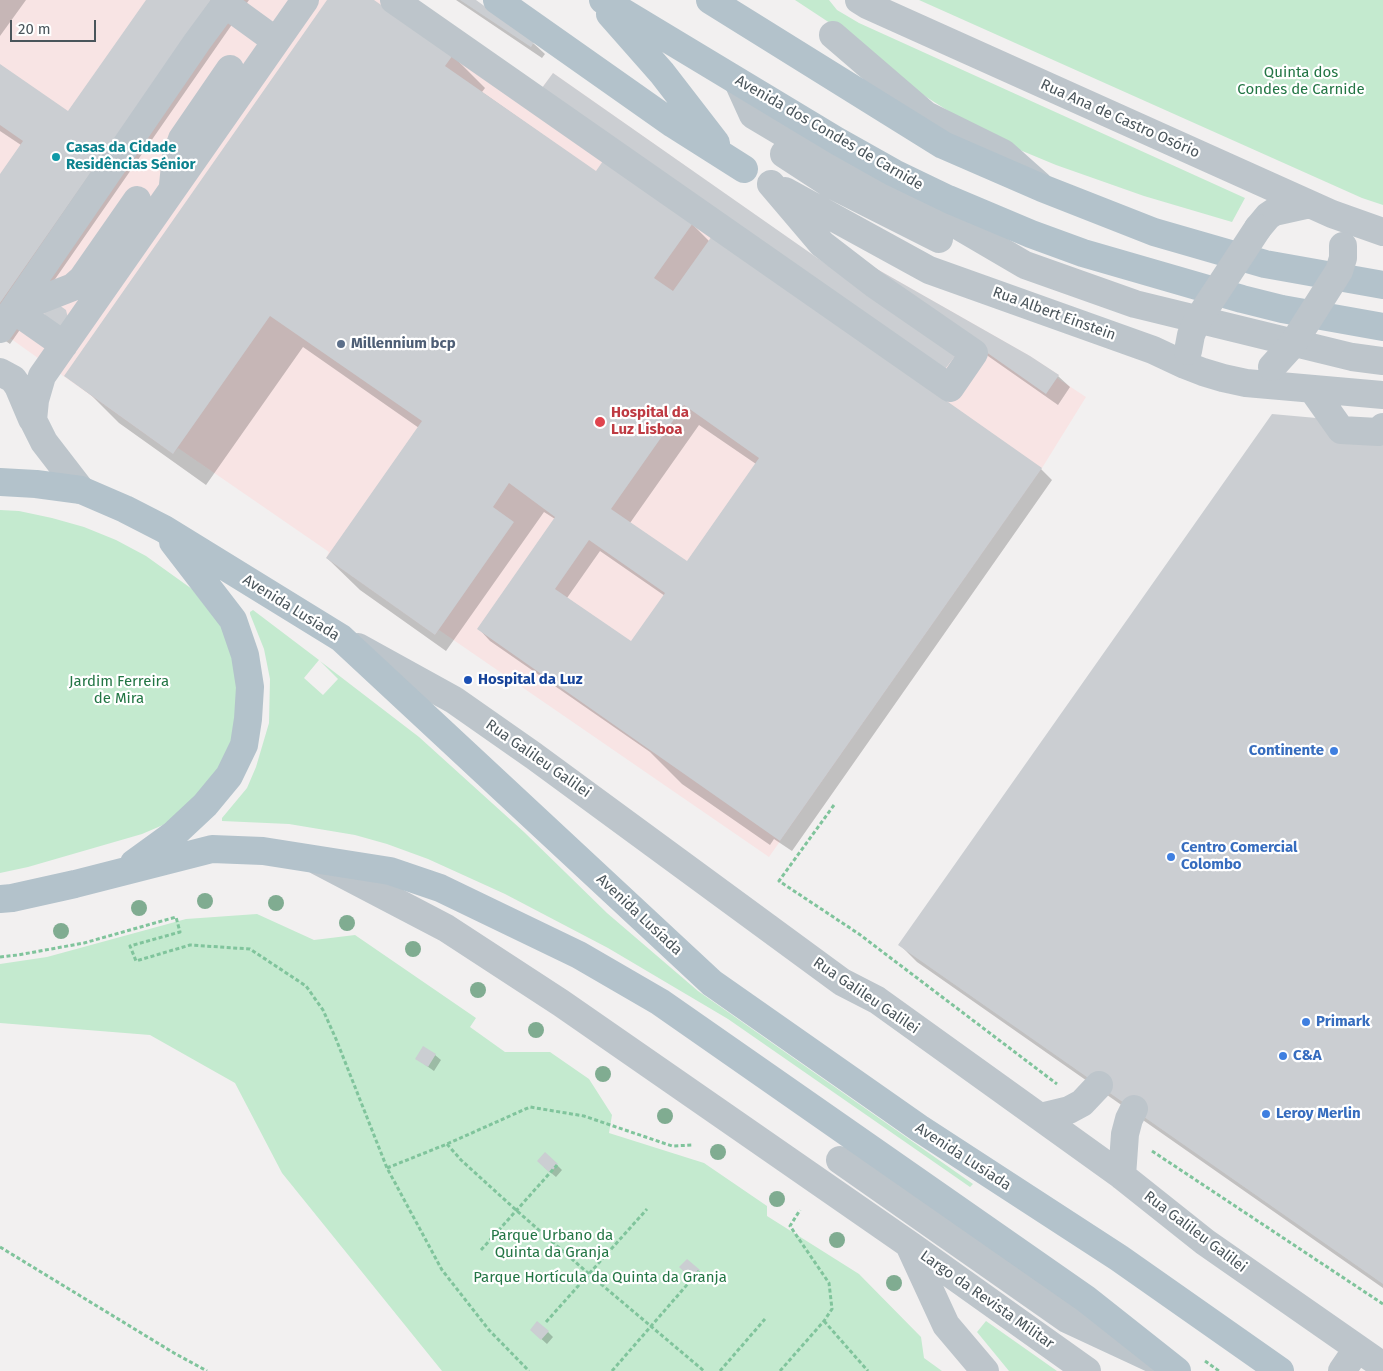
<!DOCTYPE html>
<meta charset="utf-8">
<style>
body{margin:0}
#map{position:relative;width:1383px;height:1371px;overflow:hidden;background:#f2f0f0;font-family:"Fira Sans",sans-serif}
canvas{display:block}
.scale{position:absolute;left:10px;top:20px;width:86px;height:22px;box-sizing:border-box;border:2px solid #4a555b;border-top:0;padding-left:6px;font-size:15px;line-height:18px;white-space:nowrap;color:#4a555b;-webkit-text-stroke:4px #fff;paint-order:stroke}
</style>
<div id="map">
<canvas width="1383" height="1371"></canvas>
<div class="scale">20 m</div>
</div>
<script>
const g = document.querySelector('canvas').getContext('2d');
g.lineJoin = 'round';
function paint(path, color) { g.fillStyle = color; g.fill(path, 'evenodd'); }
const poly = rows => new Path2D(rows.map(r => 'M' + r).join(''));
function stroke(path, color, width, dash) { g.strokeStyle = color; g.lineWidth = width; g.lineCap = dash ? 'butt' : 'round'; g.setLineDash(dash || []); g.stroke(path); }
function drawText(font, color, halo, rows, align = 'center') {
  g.font = font + ' "Fira Sans",sans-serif'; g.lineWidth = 4.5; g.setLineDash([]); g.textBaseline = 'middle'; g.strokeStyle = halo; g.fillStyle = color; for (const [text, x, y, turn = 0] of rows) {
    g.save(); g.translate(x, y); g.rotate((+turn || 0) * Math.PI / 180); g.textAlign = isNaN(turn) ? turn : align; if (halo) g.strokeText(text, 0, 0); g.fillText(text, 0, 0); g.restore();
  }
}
paint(poly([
 [0,0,414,0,541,89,553,73,841,275,854,256,1030,356,1059,375,1057,378,1086,397,1042,468,769,857,439,630,435,635,326,558,329,552,178,448,173,454,0,331]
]), '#f8e4e4');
paint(poly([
 [795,0,829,0,837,10,859,23,1245,198,1232,222,1144,196,1056,165,991,138,920,93,836,27],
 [919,0,1383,0,1383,205,1362,198],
 [0,510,19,511,52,518,84,527,116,540,146,556,192,589,221,626,238,669,239,715,226,760,200,798,163,825,142,834,28,867,0,873],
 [253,610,319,660,304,678,323,695,338,679,320,661,419,737,524,832,607,913,698,991,973,1184,970,1187,728,1019,608,948,505,894,428,859,387,844,355,835,289,824,222,821,222,818,247,788,256,767,269,723,270,679,264,649,250,614,250,612],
 [257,914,314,940,355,935,476,1018,470,1027,505,1052,550,1052,589,1079,612,1115,609,1133,704,1163,767,1206,767,1216,859,1274,921,1337,924,1358,942,1371,442,1371,282,1173,235,1083,150,1035,0,1023,0,964,47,957,186,919],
 [986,1321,1057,1371,1009,1371,977,1332]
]), '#c4eacf');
paint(poly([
 [0,0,26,0,0,36],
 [148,0,249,0,10,344,0,337,0,176,21,145,0,131,0,65,68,113],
 [329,0,372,0,453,56,485,88,482,92,597,173,692,224,710,242,1041,469,1052,480,792,851,774,839,770,845,682,784,650,752,490,641,479,629,555,519,544,512,446,651,360,590,327,558,419,428,303,347,206,485,119,423,92,396,66,376],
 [699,425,756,464,687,563,630,523],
 [600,551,665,596,631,643,567,598],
 [456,0,473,0,533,43,545,54,542,58],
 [865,270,1058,376,1070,387,1058,405],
 [1383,424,1383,1288,917,962,899,944],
 [435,1055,441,1060,434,1071,417,1059],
 [557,1165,562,1170,556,1177,544,1167],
 [687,1261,704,1277,698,1283,686,1273],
 [548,1332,553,1337,547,1344,537,1335]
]), '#0003');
paint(poly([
 [146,0,211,0,0,303,0,174,23,141,0,125,0,64,68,111],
 [327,0,374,0,453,55,445,66,596,171,603,161,693,223,654,278,673,291,712,236,1042,468,780,841,477,629,555,517,509,483,493,507,514,522,435,635,326,558,422,421,270,316,173,454,64,376],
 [684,405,759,458,687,561,611,509],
 [589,540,665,593,631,641,555,589],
 [460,0,476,0,534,42,531,47],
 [553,73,956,355,942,373,539,92],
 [854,256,1030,356,1059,375,1046,394,852,258],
 [59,305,66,310,68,318,64,325,56,328,44,314,45,311],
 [1272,414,1383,424,1383,1284,898,945],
 [423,1046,436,1054,428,1067,415,1059],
 [545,1152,558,1164,550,1173,537,1161],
 [687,1259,700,1270,692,1279,679,1267],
 [537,1321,549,1331,541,1340,530,1330]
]), '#cbced2');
stroke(poly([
 [834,805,779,881,859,934,1057,1084],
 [0,957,18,955,84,943,176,917,180,932,130,946,136,961,190,945,250,949,306,986,323,1010,336,1039,387,1168,442,1270,489,1330,529,1371],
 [447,1144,461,1160,516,1210,589,1274,704,1371],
 [1152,1151,1383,1304],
 [387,1168,447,1144,530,1107,584,1116,672,1146,693,1145],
 [0,1247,174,1353,207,1371],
 [481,1250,557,1165],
 [824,1321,868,1371],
 [546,1322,647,1209],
 [1205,1361,1219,1371],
 [612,1371,699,1271],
 [720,1371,765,1319],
 [780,1371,824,1321,832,1309,829,1283,790,1226,800,1210]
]), '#80c49c', 3, [4, 2.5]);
stroke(poly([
 [394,0,950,388,974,353,874,284,822,244,771,184],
 [859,0,867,5,1332,214,1383,232],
 [225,4,276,41],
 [833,35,926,115,1003,153,1039,185],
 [738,82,753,115,857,177,955,224,1025,265,1135,304,1352,357,1383,361],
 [784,154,830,184,939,239],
 [173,185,176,156,182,139,230,69],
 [785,191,929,270,1153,350,1185,365,1203,372,1223,378,1246,383,1383,395],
 [1258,228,1268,216,1274,212,1310,204],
 [0,329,197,42,228,0],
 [64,345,14,310,73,287,82,279,137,200],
 [0,372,13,379,18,386,32,419],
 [1312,389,1341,430,1378,432,1383,427],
 [81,490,44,442,33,420,35,400,42,376,305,0],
 [358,647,454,700,534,756,842,982,877,1000,1122,1176,1205,1242,1383,1366],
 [318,861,446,928,561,1003,910,1245,1087,1371],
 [1040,1117,1069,1110,1082,1103,1099,1085],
 [840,1160,1067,1319,1155,1360],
 [1122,1176,1125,1134,1129,1119,1134,1109],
 [910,1247,946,1325,985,1371],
 [1342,1371,1357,1349]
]), '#bdc5cb', 28);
stroke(poly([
 [497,0,673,124,744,169],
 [603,0,837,141,894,173,948,199,1031,234,1083,253,1242,299,1282,309,1383,327],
 [710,0,943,145,1042,188,1154,232,1265,264,1383,285],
 [610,14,662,73,716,143],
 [0,482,36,484,81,490,125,509,164,529,341,638,712,983,919,1128,1119,1258,1280,1371],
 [134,863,174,834,205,805,229,776,244,745,248,719,250,687,245,655,233,620,173,542],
 [0,899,12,898,75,884,212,849,263,851,390,871,440,888,579,955,660,1002,1086,1299,1177,1371]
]), '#b3c2cb', 28);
stroke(poly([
 [1188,351,1191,335,1197,321,1258,228],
 [1272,367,1292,345,1339,271,1343,258,1343,246]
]), '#bdc5cb', 28);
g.fillStyle = '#80ac91';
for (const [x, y] of [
 [205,901],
 [276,903],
 [139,908],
 [347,923],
 [61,931],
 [413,949],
 [478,990],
 [536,1030],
 [603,1074],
 [665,1116],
 [718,1152],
 [777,1199],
 [837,1240],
 [894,1283]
]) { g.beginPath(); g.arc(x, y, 8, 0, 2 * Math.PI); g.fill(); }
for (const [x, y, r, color] of [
 [56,157,5,"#0f9aa8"],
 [341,344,5,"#5c6f8a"],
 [600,422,6,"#e0444e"],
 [468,680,5,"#1a4fb4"],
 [1334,751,5,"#3f7fe0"],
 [1171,857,5,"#3f7fe0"],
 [1306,1022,5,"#3f7fe0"],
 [1283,1056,5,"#3f7fe0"],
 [1266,1114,5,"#3f7fe0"]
]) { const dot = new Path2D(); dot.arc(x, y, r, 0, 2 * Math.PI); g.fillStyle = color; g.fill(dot); stroke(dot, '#fff', 2); }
drawText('15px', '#227544', '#fff', [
 ["Quinta dos",1301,73],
 ["Condes de Carnide",1301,90],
 ["Jardim Ferreira",119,682],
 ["de Mira",119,699],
 ["Parque Urbano da",552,1236],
 ["Quinta da Granja",552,1253],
 ["Parque Hortícula da Quinta da Granja",600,1278]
]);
drawText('15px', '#4a555b', '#fff', [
 ["Rua Ana de Castro Osório",1120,119,24],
 ["Avenida dos Condes de Carnide",829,133,30],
 ["Rua Albert Einstein",1054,314,20],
 ["Avenida Lusíada",291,608,32],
 ["Rua Galileu Galilei",538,759,35],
 ["Avenida Lusíada",639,915,43],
 ["Rua Galileu Galilei",866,996,34],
 ["Avenida Lusíada",963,1157,33],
 ["Rua Galileu Galilei",1195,1232,37],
 ["Largo da Revista Militar",987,1300,35]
]);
drawText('bold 15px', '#0d838f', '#fff', [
 ["Casas da Cidade",66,148],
 ["Residências Sénior",66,165]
], 'left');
drawText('bold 15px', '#4e5e75', '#fff', [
 ["Millennium bcp",351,344]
], 'left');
drawText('bold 15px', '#be3a42', '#fff', [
 ["Hospital da",611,413],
 ["Luz Lisboa",611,430]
], 'left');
drawText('bold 15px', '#164399', '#fff', [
 ["Hospital da Luz",478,680]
], 'left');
drawText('bold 15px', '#366cbe', '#fff', [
 ["Continente",1324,751,"right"],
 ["Centro Comercial",1181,848],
 ["Colombo",1181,865],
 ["Primark",1316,1022],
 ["C&A",1293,1056],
 ["Leroy Merlin",1276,1114]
], 'left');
</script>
